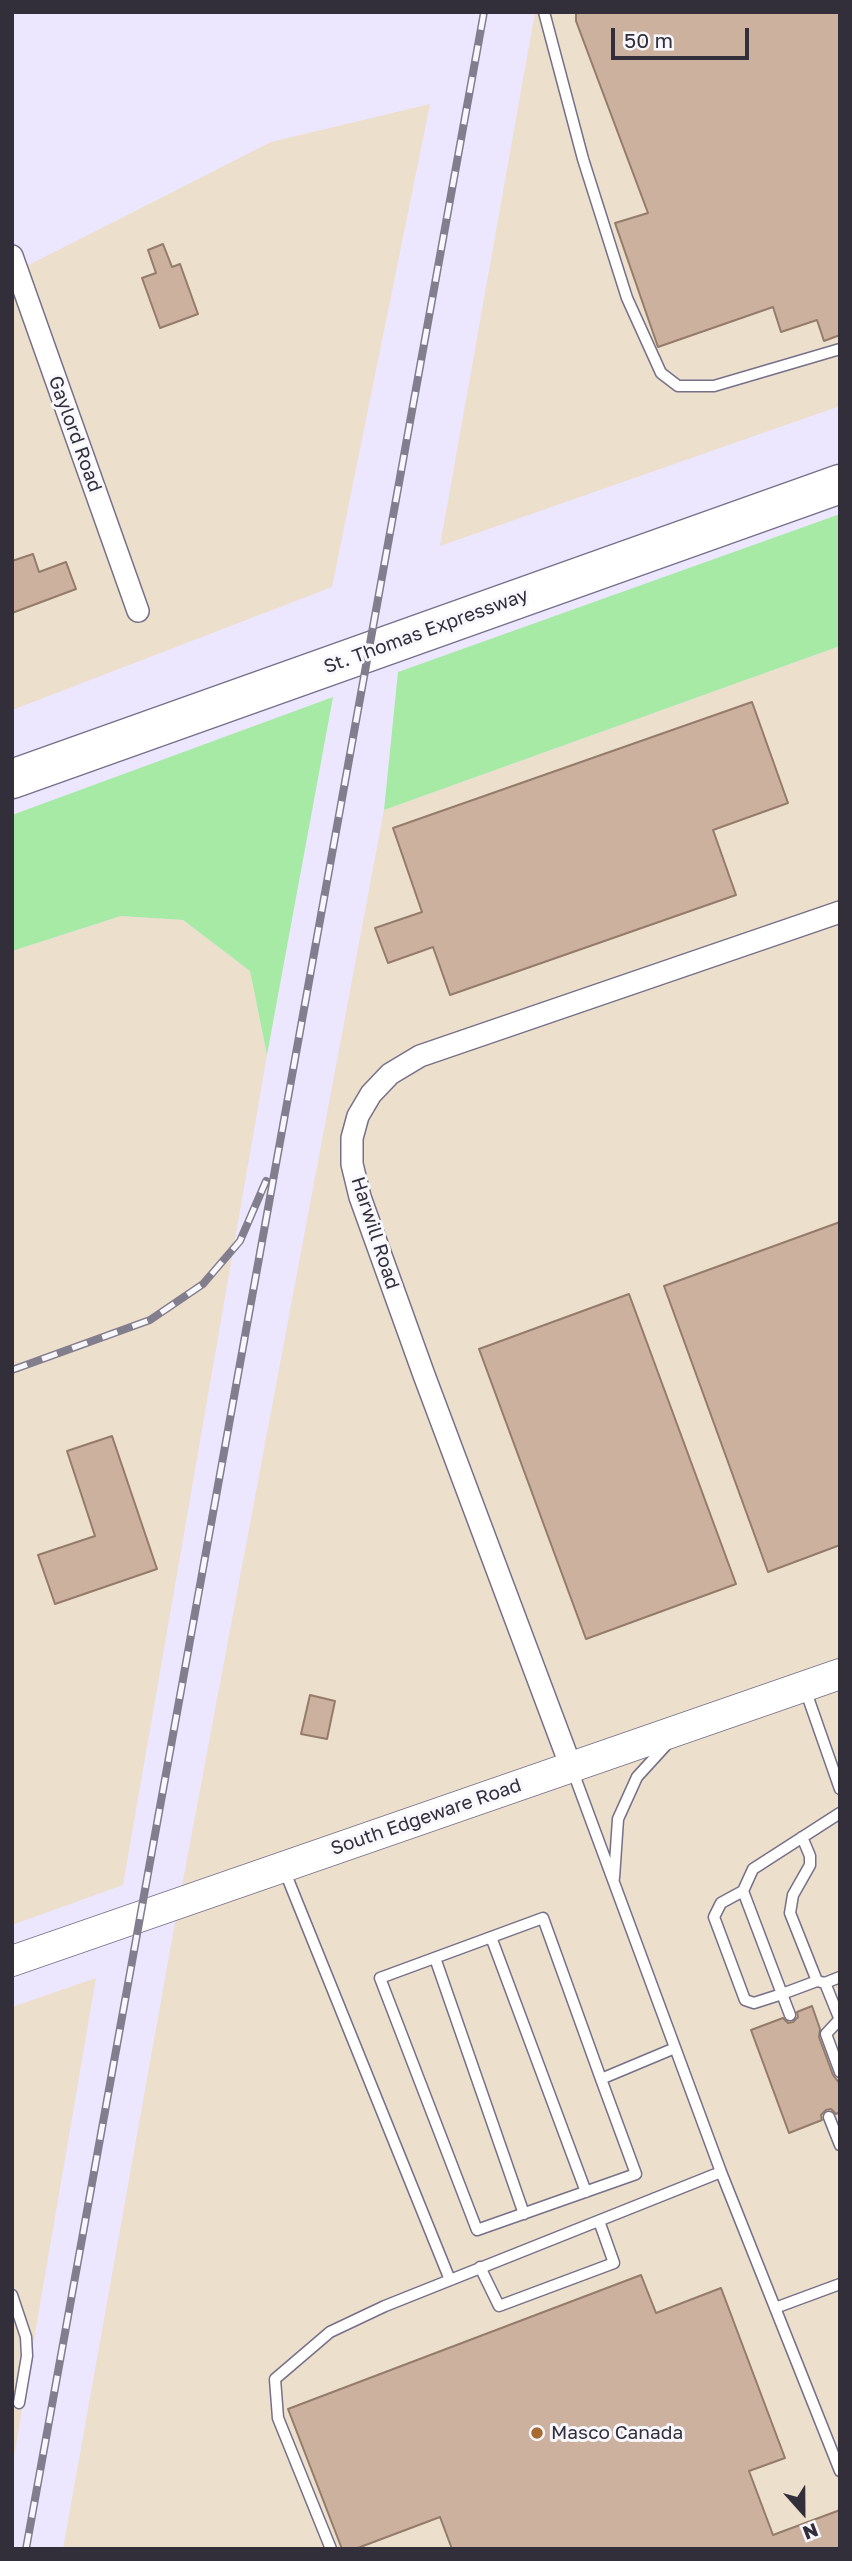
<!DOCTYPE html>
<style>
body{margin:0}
#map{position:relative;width:852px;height:2561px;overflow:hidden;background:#ece7fe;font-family:"Golos Text",sans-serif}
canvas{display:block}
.frame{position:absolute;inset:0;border:14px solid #322f3a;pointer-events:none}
.north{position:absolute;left:768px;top:2477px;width:70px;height:70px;-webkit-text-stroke:5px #f8f7fd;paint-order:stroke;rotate:159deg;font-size:19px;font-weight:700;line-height:28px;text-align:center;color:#322f3a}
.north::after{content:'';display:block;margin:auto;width:24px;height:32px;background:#322f3a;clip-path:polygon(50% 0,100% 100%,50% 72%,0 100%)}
.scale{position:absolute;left:611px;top:28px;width:138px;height:32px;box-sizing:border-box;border:4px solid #322f3a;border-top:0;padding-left:9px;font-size:21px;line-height:24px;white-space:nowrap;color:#322f3a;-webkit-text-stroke:5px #f8f7fd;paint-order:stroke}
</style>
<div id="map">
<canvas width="852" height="2561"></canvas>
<div class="frame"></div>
<div class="north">N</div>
<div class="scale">50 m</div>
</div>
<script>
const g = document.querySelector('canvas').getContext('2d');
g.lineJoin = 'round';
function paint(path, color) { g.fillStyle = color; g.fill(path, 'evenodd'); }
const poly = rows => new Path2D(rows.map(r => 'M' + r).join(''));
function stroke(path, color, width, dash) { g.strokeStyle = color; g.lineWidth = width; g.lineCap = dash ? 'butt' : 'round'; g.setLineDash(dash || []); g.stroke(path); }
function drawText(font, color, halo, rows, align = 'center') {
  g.font = font + ' "Golos Text",sans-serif'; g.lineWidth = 6; g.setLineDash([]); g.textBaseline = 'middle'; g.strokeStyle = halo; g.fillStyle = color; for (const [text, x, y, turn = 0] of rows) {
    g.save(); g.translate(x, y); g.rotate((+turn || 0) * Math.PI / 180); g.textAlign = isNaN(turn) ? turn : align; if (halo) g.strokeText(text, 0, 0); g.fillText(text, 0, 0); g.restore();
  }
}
paint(poly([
 [535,12,840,12,840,406,440,546],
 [430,104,332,587,12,710,12,272,13,273,271,142],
 [840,646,840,2549,63,2549,172,1939,384,810],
 [121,916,183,920,250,971,267,1055,123,1885,12,1925,12,951],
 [96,1978,12,2468,12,2007]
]), '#ecdfcb');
paint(poly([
 [840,514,840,646,384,810,398,672],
 [333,697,267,1055,250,971,183,920,121,916,12,951,12,815]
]), '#a7eaa6');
const building = poly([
 [576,12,840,12,840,335,824,341,817,320,781,332,773,307,658,347,615,223,648,213,576,21,576,12],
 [163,244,172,267,180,264,198,314,160,328,142,278,156,273,148,250,163,244],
 [33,554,39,572,66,562,76,589,12,613,12,561,33,554],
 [752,702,788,803,713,830,736,895,450,995,433,947,388,963,375,928,422,912,393,828,752,702],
 [840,1222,840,1545,768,1572,664,1286,840,1222],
 [629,1294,736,1584,586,1639,479,1349,629,1294],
 [112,1436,157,1569,55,1604,38,1555,95,1536,67,1451,112,1436],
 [310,1695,335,1701,327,1739,301,1734,310,1695],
 [812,2006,820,2029,819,2037,833,2075,840,2084,840,2112,836,2114,831,2109,826,2110,821,2115,822,2120,789,2133,751,2030,783,2018,788,2023,793,2022,798,2017,797,2012,812,2006],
 [641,2275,656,2313,721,2288,785,2458,749,2471,773,2535,840,2510,840,2549,452,2549,440,2517,355,2549,342,2549,288,2409,641,2275]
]);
paint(building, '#ccb19f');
stroke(building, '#947b6a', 2);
const lane = poly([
 [544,12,583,159,627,298,661,373,678,386,714,386,840,349],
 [805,1689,840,1789],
 [572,1769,721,2172,840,2471],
 [802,1837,810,1856,810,1865,793,1895,790,1913,817,1981],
 [283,1867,450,2280],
 [614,1878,618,1819,637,1777,668,1743],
 [743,1891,782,1994,817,1981,825,1983,840,1977],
 [491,1937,586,2192],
 [435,1958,524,2214],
 [825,1983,840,2020],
 [790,2015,782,1994,754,2003,745,2000,714,1917,721,1903,743,1891,753,1869,840,1813],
 [839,2020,826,2034,840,2072],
 [601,2079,636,2174,477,2230,380,1978,543,1918,601,2079,675,2048],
 [829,2117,840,2145],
 [480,2267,499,2306,614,2263,599,2221],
 [12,2295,26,2337,27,2356,19,2403],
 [775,2308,840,2284],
 [331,2549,278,2418,275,2379,330,2332,385,2306,721,2172]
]);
const street = poly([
 [12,256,138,611],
 [571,1767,424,1375,360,1197,352,1164,352,1138,358,1116,371,1094,390,1074,420,1056,840,912]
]);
const secondary = poly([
 [12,1961,840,1674]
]);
const highway = poly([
 [12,779,840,484]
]);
stroke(lane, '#767089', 13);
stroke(street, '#767089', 24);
stroke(secondary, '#767089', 32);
stroke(highway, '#767089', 41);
stroke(lane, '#fff', 10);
stroke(street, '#fff', 21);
stroke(secondary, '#fff', 30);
stroke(highway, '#fff', 38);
const rail = poly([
 [12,1370,150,1320,203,1284,240,1241,266,1181],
 [26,2549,484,12]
]);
stroke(rail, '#827e8e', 8);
stroke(rail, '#f8f7fd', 5, [16]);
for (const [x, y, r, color] of [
 [537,2433,7,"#a96a31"]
]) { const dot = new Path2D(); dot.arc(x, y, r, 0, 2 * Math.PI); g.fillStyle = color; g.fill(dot); stroke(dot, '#f8f7fd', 2.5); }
drawText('19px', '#322f3a', '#f8f7fd', [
 ["Gaylord Road",75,434,70],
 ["St. Thomas Expressway",426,631,-20],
 ["Harwill Road",375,1233,72],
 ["South Edgeware Road",426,1817,-19]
]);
drawText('19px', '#322f3a', '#f8f7fd', [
 ["Masco Canada",551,2433]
], 'left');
</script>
